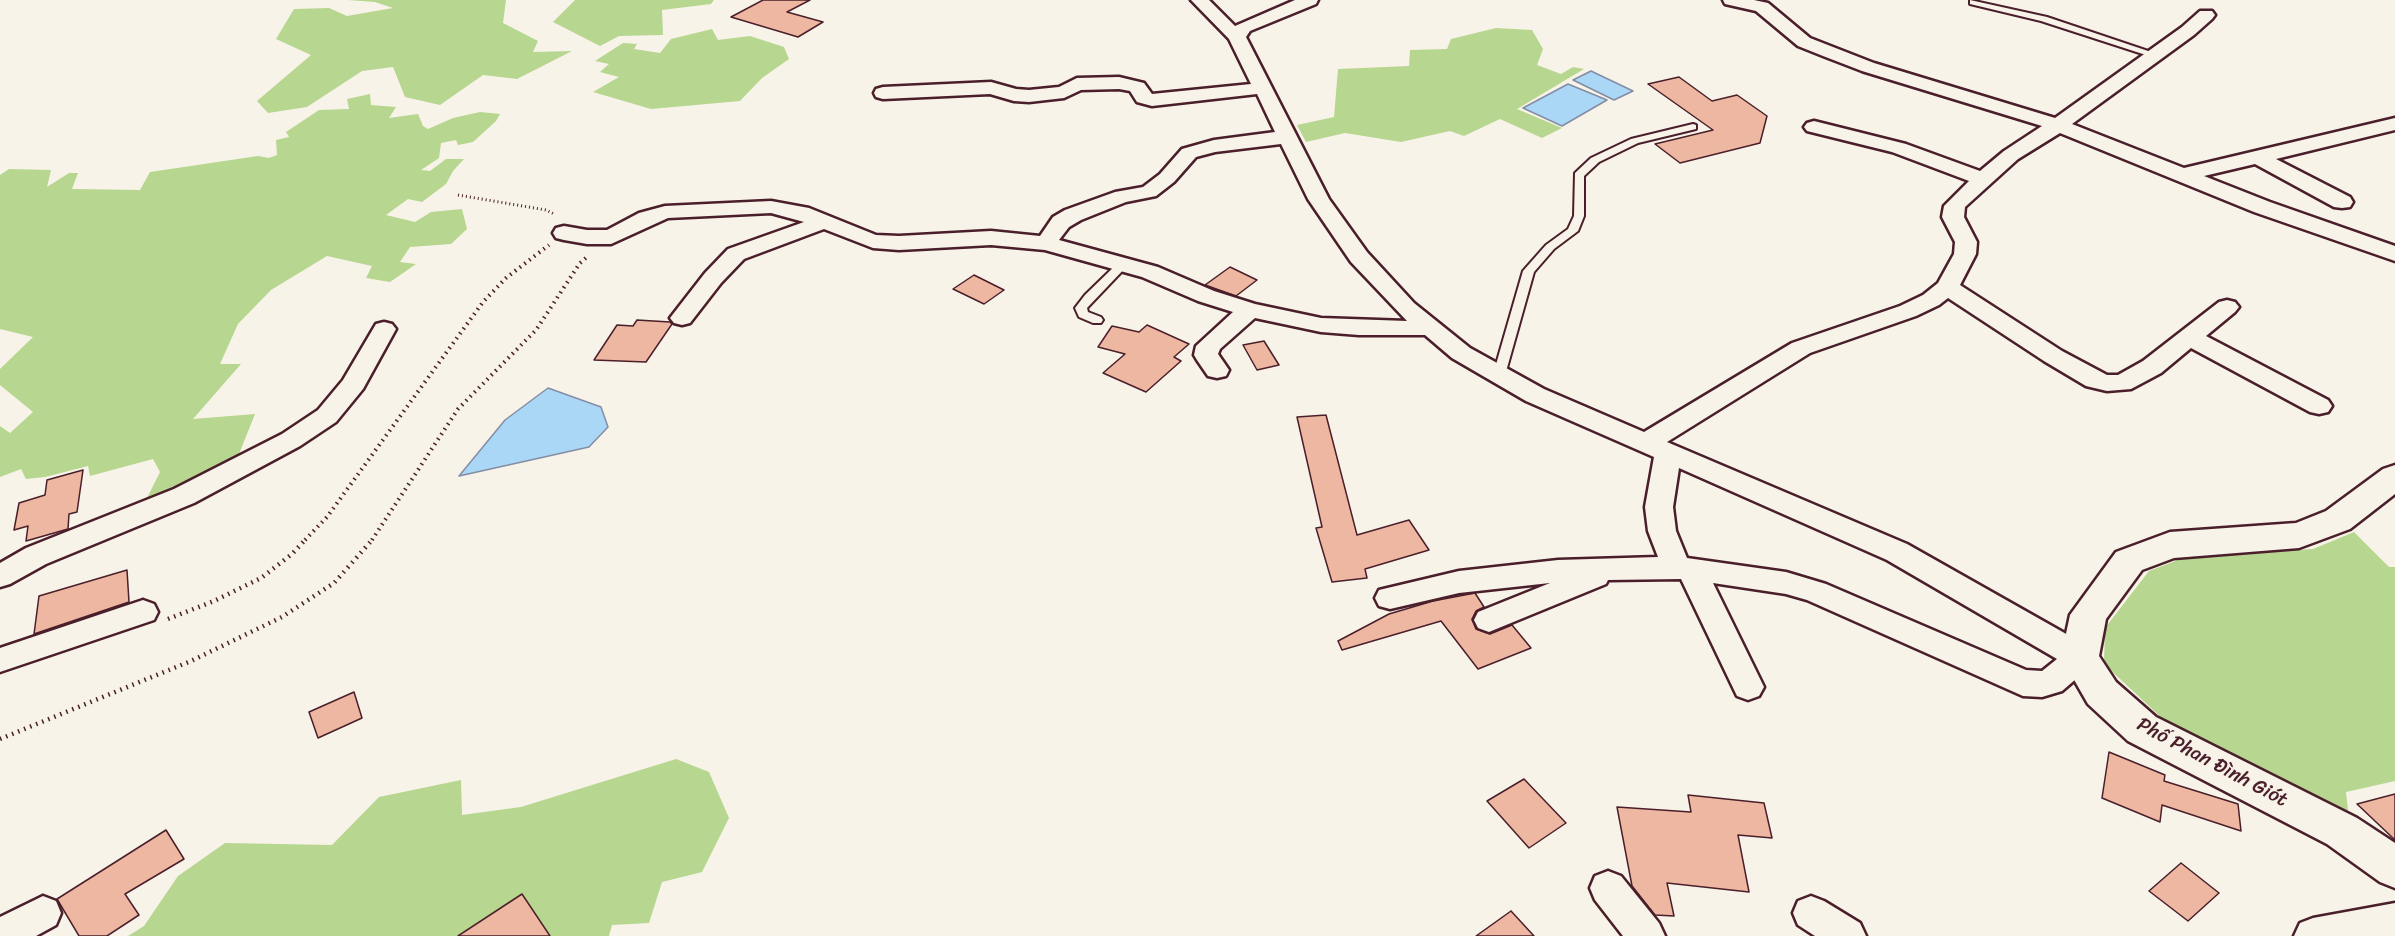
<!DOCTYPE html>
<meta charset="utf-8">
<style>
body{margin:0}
canvas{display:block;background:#f7f3e8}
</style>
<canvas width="2395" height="936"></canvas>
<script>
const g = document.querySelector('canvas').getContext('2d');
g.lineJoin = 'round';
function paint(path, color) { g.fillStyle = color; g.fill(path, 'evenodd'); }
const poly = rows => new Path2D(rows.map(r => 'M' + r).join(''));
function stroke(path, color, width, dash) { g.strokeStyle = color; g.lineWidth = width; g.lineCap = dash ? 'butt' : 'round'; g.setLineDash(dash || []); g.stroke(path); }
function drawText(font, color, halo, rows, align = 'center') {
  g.font = font + ' Sriracha,sans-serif'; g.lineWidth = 5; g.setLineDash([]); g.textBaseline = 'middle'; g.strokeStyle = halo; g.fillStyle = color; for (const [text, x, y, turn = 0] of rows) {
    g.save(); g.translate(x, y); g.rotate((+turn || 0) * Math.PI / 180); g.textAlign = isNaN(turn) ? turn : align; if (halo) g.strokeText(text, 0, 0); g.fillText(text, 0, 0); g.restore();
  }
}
paint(poly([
 [348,0,506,0,503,23,538,41,533,52,572,51,517,79,483,75,440,105,405,97,393,67,362,71,307,107,268,113,257,101,311,55,276,39,294,9,329,8,347,16,393,8,375,2],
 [575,0,714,0,711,4,662,10,663,35,619,36,600,46,553,22],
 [1496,28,1532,30,1543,49,1537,65,1561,74,1573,67,1584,69,1517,109,1562,128,1542,138,1500,119,1464,136,1450,131,1401,142,1345,133,1306,142,1297,125,1334,117,1338,69,1409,66,1410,50,1447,49,1451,39],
 [712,29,718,40,750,36,784,47,789,59,762,78,740,101,651,109,593,92,619,77,600,72,609,64,595,61,623,43,637,44,634,49,660,53,671,39],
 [370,94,371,105,396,107,389,118,418,114,423,126,428,129,453,118,480,112,500,114,496,121,473,142,458,145,456,140,441,143,439,158,421,170,430,171,446,159,464,159,453,171,446,184,422,202,408,199,386,215,415,222,431,212,462,209,467,229,451,244,410,247,400,262,416,264,390,282,366,278,372,266,327,256,271,290,238,324,220,364,241,364,193,419,255,414,239,454,155,501,147,498,160,472,153,459,90,476,88,466,45,477,26,479,21,469,0,477,0,426,10,433,33,412,0,385,0,369,33,337,0,329,0,175,9,169,51,170,47,187,69,173,78,173,72,189,140,190,150,172,258,156,269,158,277,155,276,140,289,137,286,132,319,110,349,109,347,99],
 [2354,532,2389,567,2395,567,2395,781,2346,792,2349,820,2181,736,2104,664,2105,628,2149,571,2186,557,2313,549],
 [676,759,709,772,729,818,702,872,662,882,649,923,612,925,609,936,128,936,144,926,178,876,225,843,332,845,379,797,461,780,462,815,521,807]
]), '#b7d68f');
const water = poly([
 [1591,71,1633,91,1614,100,1573,80,1591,71],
 [1568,84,1607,100,1562,126,1523,108,1568,84],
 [548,388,601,407,608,427,589,447,459,476,505,420,548,388]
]);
paint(water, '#aad7f6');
stroke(water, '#848da5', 1.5);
const building = poly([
 [763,0,810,0,787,12,823,22,798,37,731,17,763,0],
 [1679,77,1712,101,1737,95,1767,116,1760,143,1680,163,1655,144,1713,130,1648,84,1679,77],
 [1230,267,1257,280,1236,296,1205,285,1230,267],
 [974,275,1004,290,984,304,953,289,974,275],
 [637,320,670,322,672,324,646,362,594,360,617,325,633,326,637,320],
 [1147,325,1189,344,1174,357,1181,361,1146,392,1103,373,1125,354,1098,347,1112,326,1139,332,1147,325],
 [1264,341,1279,365,1257,370,1243,345,1264,341],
 [1326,415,1357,535,1409,520,1429,550,1365,569,1367,578,1332,582,1316,528,1322,527,1297,417,1326,415],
 [83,470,77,512,69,514,68,529,26,541,28,526,14,530,19,503,45,495,47,480,83,470],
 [127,570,129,602,34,634,39,596,127,570],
 [1475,593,1484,607,1476,611,1472,619,1476,629,1490,634,1512,625,1531,648,1478,669,1441,621,1342,650,1338,641,1389,614,1433,601,1475,593],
 [354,692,362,718,318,738,309,712,354,692],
 [2109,752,2165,775,2164,781,2238,804,2241,831,2162,805,2160,822,2102,798,2109,752],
 [1524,779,1566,823,1529,848,1487,801,1524,779],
 [2395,794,2395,840,2357,804,2395,794],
 [1688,795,1764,803,1772,838,1738,835,1749,892,1667,883,1674,916,1655,915,1632,886,1617,807,1691,812,1688,795],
 [166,830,184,859,125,894,139,915,107,936,79,936,57,899,166,830],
 [2181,863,2219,893,2188,921,2149,891,2181,863],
 [522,894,550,936,458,936,522,894],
 [1511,911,1534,936,1476,936,1511,911]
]);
paint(building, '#edb7a1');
stroke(building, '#4a1f2b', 1.5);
const lane = poly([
 [1970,0,2047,17,2160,55,2152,57,2041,21,1970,4,1970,0],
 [1693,124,1696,125,1696,129,1638,143,1599,162,1584,176,1584,216,1578,231,1554,249,1534,272,1505,375,1503,378,1495,378,1493,375,1523,271,1546,245,1568,229,1574,216,1575,173,1591,158,1631,139,1693,124],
 [1123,261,1129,264,1127,266,1087,308,1088,312,1101,317,1103,320,1101,323,1093,323,1079,317,1075,308,1085,295,1119,262,1123,261]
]);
const street = poly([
 [1191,0,1209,0,1235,26,1295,0,1318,0,1316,4,1250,31,1246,37,1329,199,1367,252,1414,303,1470,348,1544,389,1644,432,1792,343,1900,306,1923,295,1938,283,1954,254,1955,242,1942,217,1944,206,1969,181,1892,152,1807,131,1804,127,1807,123,1814,121,1906,144,1980,171,2004,151,2042,126,1862,71,1823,56,1798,46,1756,11,1725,4,1723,0,1754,0,1768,3,1810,38,1874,63,2055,118,2182,27,2200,11,2212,11,2215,15,2212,19,2194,35,2072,124,2184,168,2395,118,2395,130,2276,159,2350,197,2353,202,2350,207,2342,208,2334,207,2255,164,2204,176,2270,202,2395,246,2395,261,2254,212,2060,133,2018,159,1965,207,1964,217,1977,242,1976,254,1960,285,2062,351,2107,375,2118,375,2143,361,2219,302,2227,300,2235,302,2239,307,2235,312,2206,336,2328,400,2332,406,2328,412,2319,414,2310,412,2191,348,2161,373,2131,389,2107,391,2086,386,2044,361,1948,298,1939,305,1916,316,1810,353,1667,442,1907,544,2091,648,2096,657,2091,666,2062,691,2042,697,2023,696,1807,600,1786,594,1713,583,1764,687,1759,696,1748,700,1737,696,1681,579,1608,580,1606,584,1489,632,1478,628,1474,620,1478,612,1550,583,1459,593,1390,609,1379,606,1375,598,1379,590,1459,571,1558,560,1658,557,1648,531,1645,507,1654,457,1526,401,1452,358,1425,335,1359,335,1321,332,1255,318,1220,349,1218,354,1229,370,1226,376,1217,378,1208,376,1197,360,1194,355,1196,346,1233,312,1198,301,1142,277,1045,250,991,245,899,250,873,248,824,229,744,259,721,283,690,323,682,325,674,323,670,318,705,273,728,249,804,222,771,213,668,218,611,244,587,244,564,240,556,238,553,233,556,228,564,226,587,230,607,230,639,213,665,206,771,201,809,208,876,235,899,236,991,231,1040,236,1053,217,1065,210,1115,192,1143,187,1160,174,1182,149,1214,140,1275,132,1257,94,1152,106,1137,102,1130,91,1119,89,1081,90,1064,98,1029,102,1014,101,990,94,883,99,876,97,874,93,876,89,883,87,991,82,1016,89,1029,90,1059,87,1077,78,1119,77,1144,83,1152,94,1251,84,1229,39,1191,0],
 [1281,144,1308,199,1351,262,1407,321,1321,318,1255,304,1214,291,1158,267,1059,240,1069,227,1081,220,1126,202,1156,196,1174,182,1196,157,1215,152,1281,144],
 [1679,468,1887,560,2057,659,2042,671,2026,670,1826,584,1786,572,1687,558,1676,531,1673,507,1679,468],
 [384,322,392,324,396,329,363,389,336,422,300,446,194,503,46,564,10,584,0,587,0,563,26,548,174,489,282,434,318,410,343,380,376,324,384,322],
 [143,600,154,604,158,612,154,620,0,672,0,648,143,600],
 [1608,871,1621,876,1659,923,1665,936,1623,936,1595,900,1590,888,1595,876,1608,871],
 [43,896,56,901,61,913,56,925,36,936,0,936,0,917,43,896],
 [1811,896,1824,901,1860,923,1866,936,1815,936,1798,925,1793,913,1798,901,1811,896],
 [2395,903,2395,936,2294,936,2300,923,2313,918,2395,903]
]);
const secondary = poly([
 [2395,465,2395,494,2350,529,2299,548,2174,558,2142,570,2106,619,2099,656,2116,682,2156,717,2357,818,2395,843,2395,888,2380,882,2327,844,2128,741,2088,704,2061,657,2070,615,2116,552,2170,532,2296,523,2326,511,2383,469,2395,465]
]);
stroke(lane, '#4a1f2b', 4);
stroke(street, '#4a1f2b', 5);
stroke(secondary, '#4a1f2b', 5);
stroke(poly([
 [458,195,546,210,554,214]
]), '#4a1f2b', 3, [1, 3]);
stroke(poly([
 [305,540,327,517,483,302,506,278,549,245],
 [372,540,458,409,536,330,580,263,587,257]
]), '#4a1f2b', 4, [1.5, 4.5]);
stroke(poly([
 [168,619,214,601,261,578,292,554,306,539],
 [0,739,191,661,282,617,334,583,373,539]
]), '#4a1f2b', 4.5, [1.5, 5]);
paint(lane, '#f7f3e8');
paint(street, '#f7f3e8');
paint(secondary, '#f7f3e8');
drawText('20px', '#4a1f2b', '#f7f3e8', [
 ["Phố Phan Đình Giót",2212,763,28]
]);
</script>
